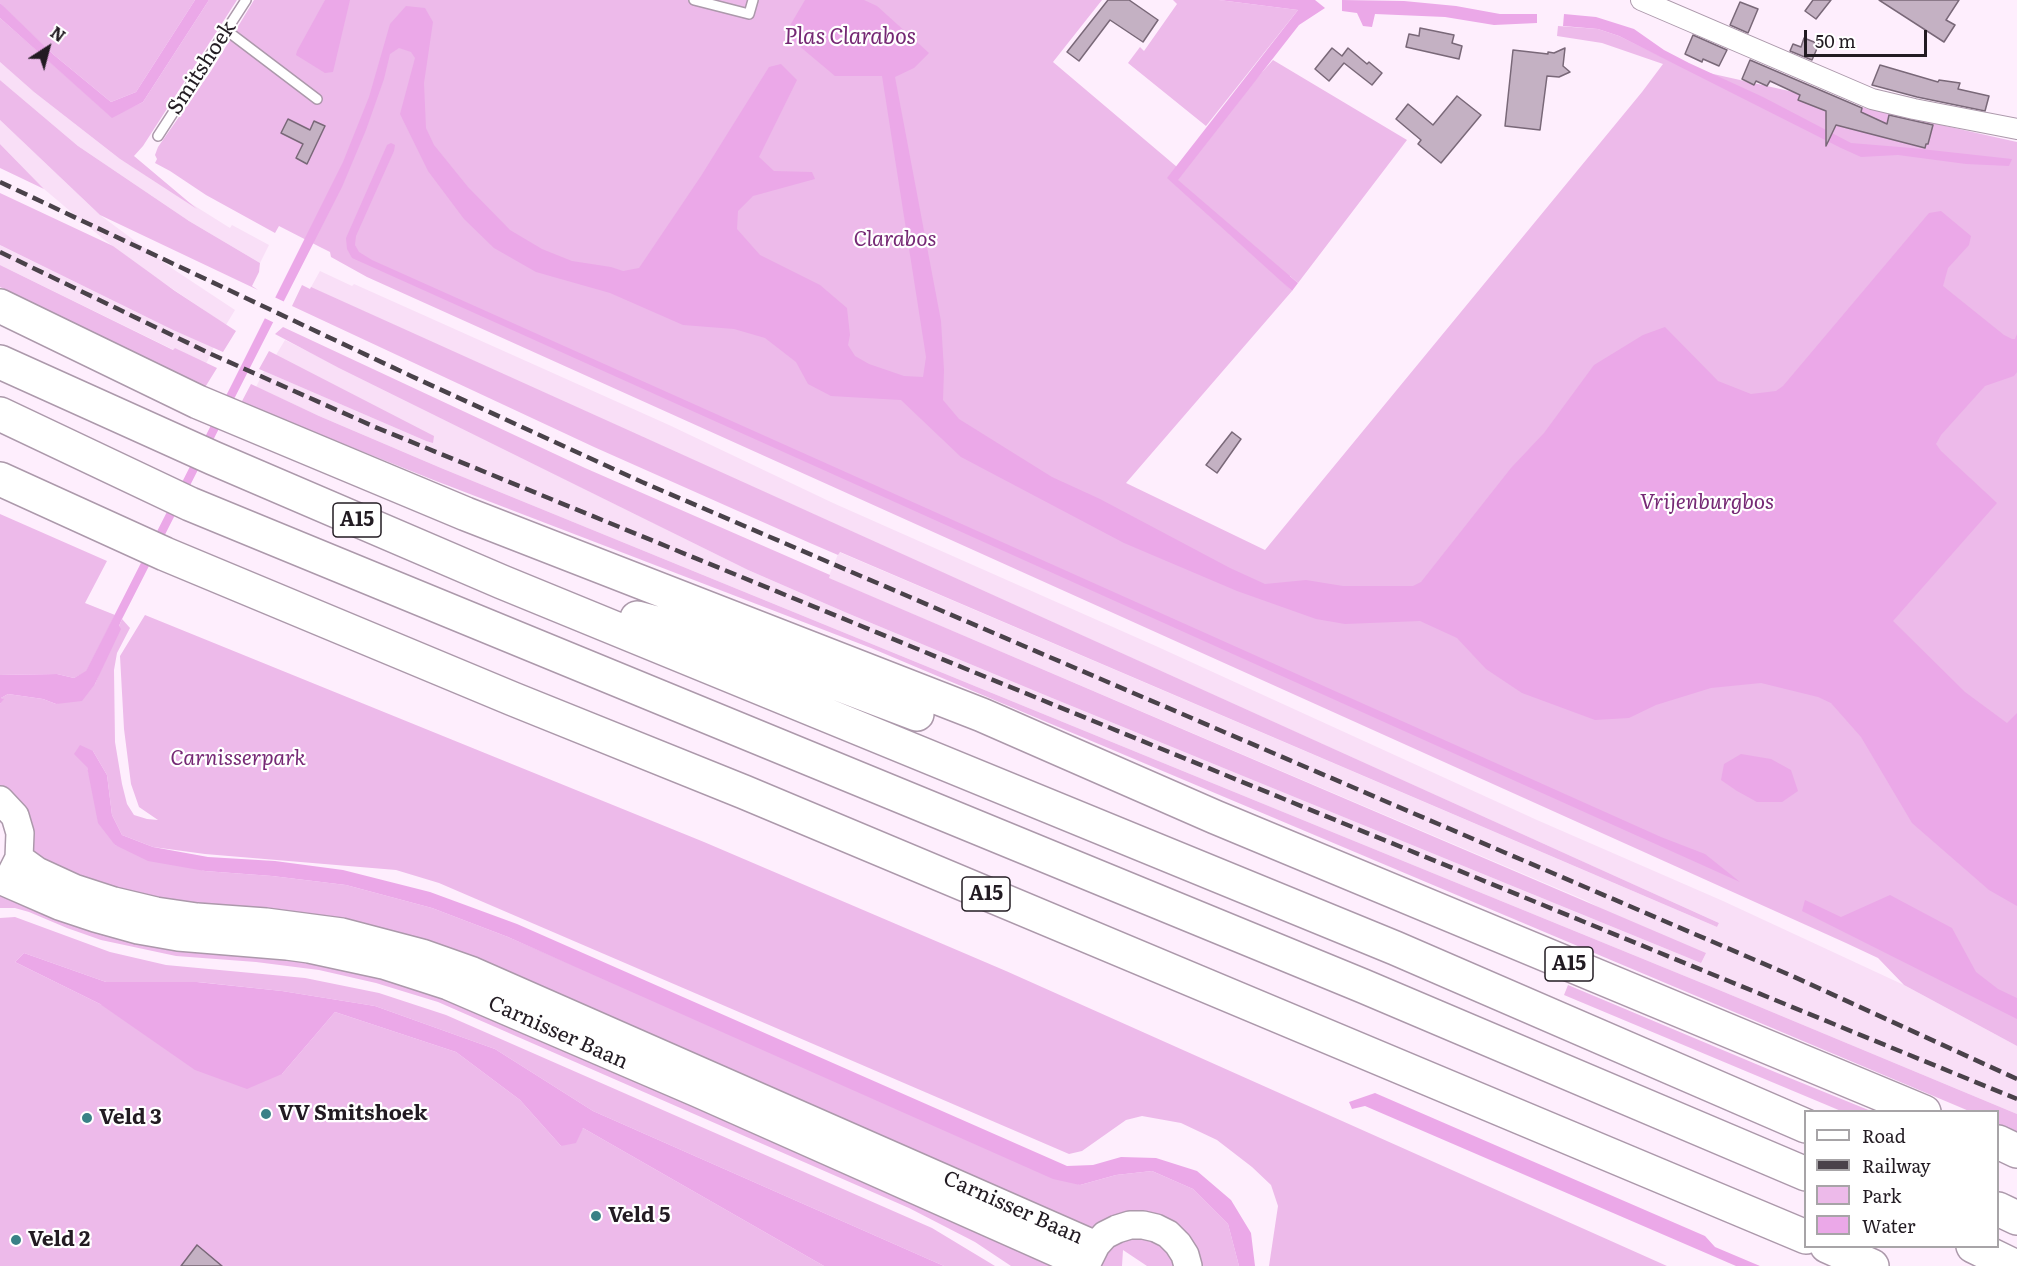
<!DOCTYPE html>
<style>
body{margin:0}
#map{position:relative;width:2017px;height:1266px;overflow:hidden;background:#feeefd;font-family:Literata,serif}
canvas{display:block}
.legend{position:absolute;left:1804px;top:1110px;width:195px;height:138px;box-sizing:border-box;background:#fff;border:2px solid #a7a4a7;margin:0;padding:8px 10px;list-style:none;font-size:18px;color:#221b22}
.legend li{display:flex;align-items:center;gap:12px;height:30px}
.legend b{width:30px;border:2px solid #a7a4a7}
.north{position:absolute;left:18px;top:18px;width:60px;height:60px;-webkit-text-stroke:4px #fff;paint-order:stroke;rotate:36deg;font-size:16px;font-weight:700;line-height:24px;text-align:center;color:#221b22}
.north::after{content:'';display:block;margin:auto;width:21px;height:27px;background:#221b22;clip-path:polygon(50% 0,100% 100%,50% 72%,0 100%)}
.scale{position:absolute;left:1804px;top:30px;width:123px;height:27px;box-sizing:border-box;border:3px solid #221b22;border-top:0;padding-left:8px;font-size:18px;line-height:21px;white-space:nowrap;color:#221b22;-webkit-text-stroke:4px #fff;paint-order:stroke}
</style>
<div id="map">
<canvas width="2017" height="1266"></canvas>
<ul class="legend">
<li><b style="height:8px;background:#fff"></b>Road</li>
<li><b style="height:8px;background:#4a424a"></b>Railway</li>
<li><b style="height:16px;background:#edbaea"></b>Park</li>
<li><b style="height:16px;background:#eba8e8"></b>Water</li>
</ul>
<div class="north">N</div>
<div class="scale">50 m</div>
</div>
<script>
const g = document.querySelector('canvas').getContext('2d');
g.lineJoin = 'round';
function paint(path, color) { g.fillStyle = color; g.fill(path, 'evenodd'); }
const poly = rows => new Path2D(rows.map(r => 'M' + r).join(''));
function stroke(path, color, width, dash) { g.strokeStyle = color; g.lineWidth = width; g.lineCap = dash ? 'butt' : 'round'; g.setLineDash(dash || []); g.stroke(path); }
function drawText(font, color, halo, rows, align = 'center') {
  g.font = font + ' Literata,serif'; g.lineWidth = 4.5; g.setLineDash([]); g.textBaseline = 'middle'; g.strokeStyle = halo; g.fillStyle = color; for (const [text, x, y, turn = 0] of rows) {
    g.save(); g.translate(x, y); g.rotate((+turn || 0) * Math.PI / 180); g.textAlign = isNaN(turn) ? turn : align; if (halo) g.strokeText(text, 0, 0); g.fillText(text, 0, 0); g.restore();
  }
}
paint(poly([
 [0,62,34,92,120,159,230,228,232,225,269,245,260,263,189,221,78,146,0,80],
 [0,120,100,215,173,269,235,310,226,325,146,271,102,238,44,189,0,144],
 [0,245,173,330,214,347,206,364,175,348,174,350,0,265],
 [320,271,352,286,354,284,669,425,833,503,1158,647,1537,820,1723,901,1904,985,2017,1046,2017,1114,1724,992,441,468,319,416,256,387,264,371,426,441,433,442,276,355,285,340,748,570,847,613,1052,698,1701,963,1587,901,828,578,839,552,1717,927,1719,923,312,288,310,289]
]), '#f9dff7');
paint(poly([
 [0,0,195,0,136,92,111,102,54,55,4,8,0,3],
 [209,0,237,0,143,146,134,156,197,209,120,159,34,92,0,62,0,18,112,117,143,102],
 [254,0,1102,0,1053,62,1177,167,1273,60,1407,140,1298,283,1290,276,1284,283,1292,291,1126,483,1265,550,1642,92,1663,64,1602,43,1557,36,1558,26,1598,29,1619,36,1682,67,2017,142,2017,1046,1904,985,1878,958,1846,943,367,277,331,257,330,252,320,247,279,226,275,233,206,195,170,171,155,163,157,159,155,155,158,147,211,71],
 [1173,0,1219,0,1298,10,1206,126,1128,63,1140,47,1144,51,1177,4],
 [0,80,78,146,189,221,260,263,259,272,252,286,258,290,100,215,0,120],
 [0,144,44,189,0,168],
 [0,193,113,246,175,291,236,331,223,352,173,330,0,245],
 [0,265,173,350,175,348,217,368,204,389,0,287],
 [302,285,310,289,311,287,628,430,1719,923,1717,927,840,552,838,555,810,543,594,447,292,306],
 [283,327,585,468,830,575,829,578,1706,953,1701,963,1052,698,847,613,748,570,339,368,275,334],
 [269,351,434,436,433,443,426,441,259,369],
 [251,384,319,416,441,468,1724,992,2017,1114,2017,1132,1998,1124,1998,1112,1969,1111,871,648,436,481,241,403],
 [0,514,107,561,85,603,115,615,86,672,74,678,57,674,0,675],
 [145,615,704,842,1006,971,1667,1266,1269,1266,1278,1206,1271,1185,1252,1167,1217,1140,1181,1123,1142,1116,1126,1120,1082,1151,1069,1154,439,883,396,870,205,854,153,847,122,835,112,815,107,775,93,751,87,767,93,788,115,845,205,871,272,876,346,885,432,908,508,937,1080,1185,1116,1175,1152,1171,1193,1189,1228,1224,1239,1266,1199,1266,1158,1216,1133,1211,1109,1219,1090,1228,458,958,149,902,75,880,28,850,16,800,0,786,0,704,3,699,1,698,8,694,43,699,56,704,95,684,122,619,130,628,117,653,114,670,115,742,122,784,127,804,134,815,147,819,158,820,139,807,131,784,124,729,120,656],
 [0,894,371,967,1070,1266,1011,1266,975,1242,909,1208,438,1002,376,983,319,970,256,962,176,956,101,940,67,928,29,912,15,908,0,908],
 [15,917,110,952,166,965,305,978,379,993,446,1015,932,1228,995,1266,944,1266,593,1111,495,1049,375,1006,282,991,198,982,106,982,24,953,15,962,100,1004,282,1074,335,1012,456,1052,520,1100,561,1146,583,1128,824,1266,0,1266,0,918],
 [1568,985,1775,1072,1871,1111,1841,1111,1564,995],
 [1130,1237,1143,1237,1155,1241,1166,1249,1173,1260,1175,1266,1147,1266,1123,1250,1122,1266,1099,1266,1108,1249,1118,1241]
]), '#edbaea');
paint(poly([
 [195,0,209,0,143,102,112,118,0,18,0,3,54,55,111,102,136,92],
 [325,0,350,0,333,72,325,73,296,55,297,51],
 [805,0,864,0,877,6,929,53,914,68,895,77,941,321,944,370,943,400,959,419,1052,477,1100,499,1230,568,1265,584,1306,580,1343,586,1413,586,1421,582,1511,468,1544,433,1594,365,1643,335,1665,327,1718,381,1751,394,1776,391,1783,386,1929,213,1941,211,1971,236,1969,245,1948,268,1943,286,2004,335,2012,339,2015,339,2017,334,2017,372,2014,376,1985,386,1941,435,1936,444,1941,451,1997,503,1893,621,1965,692,2007,723,2017,713,2017,906,1989,890,1912,823,1861,737,1831,703,1818,697,1761,683,1711,688,1656,705,1629,718,1595,720,1522,693,1486,669,1457,638,1420,621,1345,624,1316,619,1237,591,1124,543,961,457,901,400,831,396,808,384,796,362,765,338,734,329,683,325,610,293,536,272,494,248,464,219,428,171,400,114,415,58,411,52,399,48,390,54,384,79,366,130,342,187,122,619,119,626,121,629,95,684,82,701,56,704,43,699,8,694,1,698,4,699,0,704,0,675,57,674,74,678,86,671,232,384,343,162,369,97,390,24,406,6,425,8,433,22,424,83,426,128,434,145,468,187,510,230,542,249,572,261,611,267,623,271,639,268,701,176,769,67,781,64,797,80,759,157,774,171,812,172,815,179,753,196,738,211,737,229,760,255,820,285,847,308,850,335,848,345,855,356,869,364,904,376,923,377,926,357,882,76,835,76,785,34],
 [1219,0,1315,0,1325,8,1299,25,1178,180,1298,283,1292,291,1167,178,1298,10],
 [1342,0,1404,1,1456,6,1500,14,1537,14,1537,23,1494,25,1445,17,1375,14,1372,27,1363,26,1357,13,1342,11],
 [1564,14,1596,17,1634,29,1664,50,1689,63,1763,97,1851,143,1912,148,2012,159,2009,166,1966,164,1898,155,1861,157,1841,148,1619,36,1598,29,1563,26],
 [391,143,395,145,394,151,356,236,355,245,359,252,372,260,1661,837,1705,854,1740,882,352,258,347,249,346,238,387,145],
 [80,745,93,751,107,775,112,815,122,835,153,847,208,857,275,861,343,870,430,892,517,924,1067,1166,1093,1165,1121,1157,1156,1158,1197,1171,1231,1200,1251,1233,1255,1266,1239,1266,1228,1224,1193,1189,1152,1171,1116,1175,1080,1185,1053,1179,508,937,432,908,346,885,272,876,205,871,148,861,115,845,98,823,87,767,74,754],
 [1741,754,1771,759,1791,770,1798,791,1782,802,1757,802,1737,791,1721,780,1724,764],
 [1890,895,1952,928,1976,972,1998,989,2017,998,2017,1019,1802,911,1805,900,1841,917],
 [24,953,106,982,197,982,282,991,375,1006,495,1049,593,1111,944,1266,824,1266,583,1128,576,1143,561,1146,520,1100,456,1052,335,1012,282,1074,247,1089,195,1070,100,1004,15,962],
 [1375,1093,1705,1236,1715,1247,1760,1266,1736,1266,1365,1106,1352,1109,1349,1102]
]), '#eba8e8');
paint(poly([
 [272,296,287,303,277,324,262,317]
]), '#feeefd');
const building = poly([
 [1108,0,1129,0,1158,20,1143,42,1110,20,1079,61,1067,52,1108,0],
 [1813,0,1831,0,1816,19,1805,11,1813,0],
 [1879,0,1959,0,1946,20,1955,25,1944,42,1879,0],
 [1740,2,1758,9,1748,33,1730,25,1740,2],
 [1420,28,1454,35,1452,43,1462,46,1459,59,1406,47,1409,34,1419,36,1420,28],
 [1693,35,1727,50,1719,66,1703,59,1702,62,1685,54,1693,35],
 [1804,38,1819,44,1812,60,1790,51,1793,44,1801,47,1804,38],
 [1332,48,1342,56,1348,48,1367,64,1369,62,1382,73,1372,85,1344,63,1329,81,1315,69,1332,48],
 [1565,48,1563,66,1570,72,1559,77,1547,76,1540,130,1505,126,1513,50,1548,54,1548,52,1554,53,1565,48],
 [1750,60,1862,108,1861,112,1887,124,1889,115,1933,125,1928,144,1926,144,1925,148,1836,125,1826,146,1826,111,1798,100,1800,95,1770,81,1767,86,1756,81,1754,85,1742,79,1750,60],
 [1880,65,1938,82,1939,80,1960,83,1958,89,1989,96,1985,111,1917,97,1872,85,1880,65],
 [1457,96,1481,115,1441,163,1418,144,1421,140,1396,119,1408,104,1433,125,1457,96],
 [288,119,310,130,314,121,325,126,307,164,296,158,303,144,281,133,288,119],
 [1232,432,1241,439,1217,473,1206,465,1232,432],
 [197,1245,222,1266,181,1266,197,1245]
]);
paint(building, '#c4b1c3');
stroke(building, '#796878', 1.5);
const lane = poly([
 [694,0,749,14,753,0],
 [226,30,317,99],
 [158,136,246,0]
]);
const street = poly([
 [1641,0,1872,99,1914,109,2017,129]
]);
const secondary = poly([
 [0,800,15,816,20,833,19,858,11,874],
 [19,858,37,871,74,888,114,901,156,911,197,917,266,922,342,932,422,953,473,971,1096,1245],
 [4,882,59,906,95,918,138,930,178,937,287,946,309,949,383,965,448,986,697,1093,1086,1266],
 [1088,1261,1096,1245,1105,1235,1117,1229,1130,1225,1143,1225,1156,1228,1168,1234,1178,1244,1185,1255,1188,1266]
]);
const highway = poly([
 [0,306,198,402,466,514,982,715,1215,817,1924,1112],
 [0,362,213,458,502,582,1395,948,1806,1126],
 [0,414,190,504,1363,986,1806,1174],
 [0,479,165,554,513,699,744,792,1806,1237],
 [637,618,686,631,796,668,917,714],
 [1998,1142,2017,1151],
 [1998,1209,2017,1218],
 [1827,1246,1872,1266],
 [1973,1246,2014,1266]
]);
stroke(lane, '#ac99ab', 12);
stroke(street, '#ac99ab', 22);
stroke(secondary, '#ac99ab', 30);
stroke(highway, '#ac99ab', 36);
stroke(lane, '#fff', 9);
stroke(street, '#fff', 20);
stroke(secondary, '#fff', 27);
stroke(highway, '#fff', 33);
stroke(poly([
 [0,182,411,376,642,482,1790,975,2017,1079],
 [0,252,211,354,375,427,2017,1099]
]), '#4a424a', 4.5, [12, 6]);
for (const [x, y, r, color] of [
 [266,1114,6,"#398186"],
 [87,1118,6,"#398186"],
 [596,1216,6,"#398186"],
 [16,1240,6,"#398186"]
]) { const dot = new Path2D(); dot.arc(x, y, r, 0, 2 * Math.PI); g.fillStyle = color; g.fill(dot); stroke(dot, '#fff', 2); }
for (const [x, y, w] of [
 [357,520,48],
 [986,894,48],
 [1569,964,48]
]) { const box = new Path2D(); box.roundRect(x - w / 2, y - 17, w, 34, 4.5); g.fillStyle = '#fff'; g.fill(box); stroke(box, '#221b22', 1.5); }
drawText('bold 20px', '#221b22', null, [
 ["A15",357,520],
 ["A15",986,894],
 ["A15",1569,964]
]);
drawText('21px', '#221b22', '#fff', [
 ["Smitshoek",202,68,-57],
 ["Carnisser Baan",558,1033,24],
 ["Carnisser Baan",1013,1208,24]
]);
drawText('italic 21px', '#762975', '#fff', [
 ["Clarabos",895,240],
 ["Vrijenburgbos",1707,503],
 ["Carnisserpark",238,759]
]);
drawText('bold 21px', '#221b22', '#fff', [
 ["VV Smitshoek",278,1114],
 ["Veld 3",99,1118],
 ["Veld 5",608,1216],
 ["Veld 2",28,1240]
], 'left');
drawText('italic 22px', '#752874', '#fff', [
 ["Plas Clarabos",850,38]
]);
</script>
